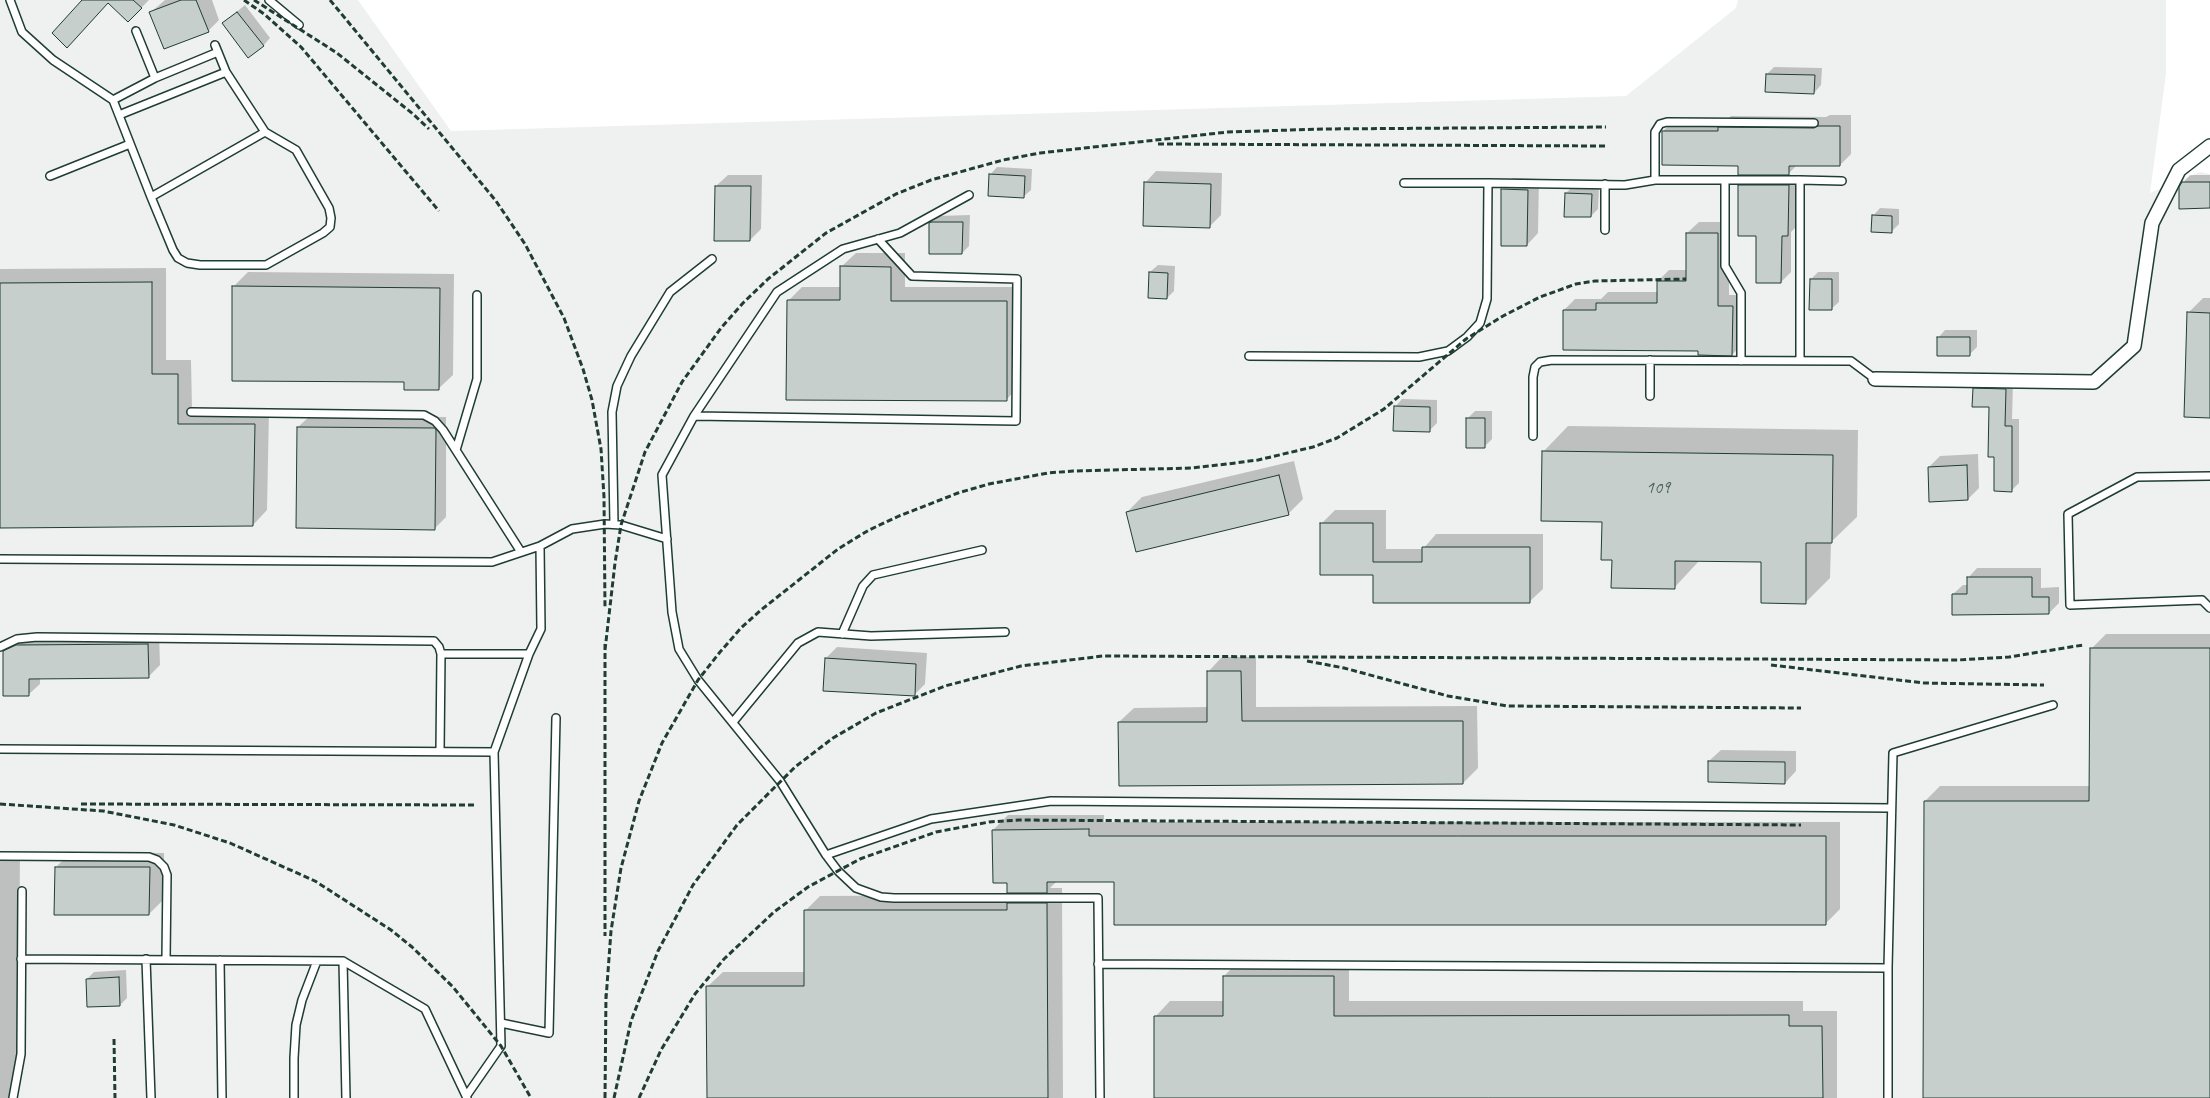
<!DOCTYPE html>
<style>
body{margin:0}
canvas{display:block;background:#fff}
</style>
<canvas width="2210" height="1098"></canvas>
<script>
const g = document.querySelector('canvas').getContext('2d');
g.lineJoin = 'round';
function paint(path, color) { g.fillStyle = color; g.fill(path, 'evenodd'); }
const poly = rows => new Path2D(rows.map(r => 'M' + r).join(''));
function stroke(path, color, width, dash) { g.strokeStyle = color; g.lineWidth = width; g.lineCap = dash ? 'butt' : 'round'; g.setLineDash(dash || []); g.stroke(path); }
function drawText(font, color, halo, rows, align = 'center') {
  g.font = font + ' Caveat,sans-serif'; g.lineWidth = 4; g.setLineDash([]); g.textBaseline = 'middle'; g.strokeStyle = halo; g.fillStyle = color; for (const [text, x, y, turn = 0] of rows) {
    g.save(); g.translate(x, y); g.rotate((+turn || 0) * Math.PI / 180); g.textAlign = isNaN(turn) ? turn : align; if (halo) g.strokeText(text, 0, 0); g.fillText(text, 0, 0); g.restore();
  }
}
paint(poly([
 [0,0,358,0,451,131,1626,96,1736,8,1738,0,2166,0,2166,74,2150,193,2200,172,2210,174,2210,1098,0,1098]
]), '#eef1f0');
paint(poly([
 [84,0,149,0,138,11,108,2],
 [165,0,212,0,219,20,208,31,150,13],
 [245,5,270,38,263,46,223,23],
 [1774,67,1822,68,1821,85,1814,93,1767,74],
 [1830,115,1851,115,1851,154,1840,165,1797,165,1787,175,1798,175,1798,225,1791,232,1791,272,1781,282,1757,235,1739,185,1750,174,1739,165,1663,131,1675,120,1727,120,1731,116,1826,117],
 [997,167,1032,169,1031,190,1023,197,990,175],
 [1156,171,1222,173,1221,215,1209,227,1145,183],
 [728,175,762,175,761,229,750,240,716,186],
 [2190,175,2210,175,2210,207,2183,183],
 [1513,178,1539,179,1538,233,1527,245,1502,245,1502,190],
 [1573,186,1599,187,1598,209,1591,216,1566,193],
 [1880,208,1899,209,1899,224,1891,232,1873,216],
 [970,215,969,246,962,253,930,223,938,216],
 [1699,222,1729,222,1729,295,1743,295,1743,343,1732,355,1699,350,1564,310,1575,299,1601,299,1608,292,1658,292,1658,281,1669,270,1687,270,1687,233],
 [856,253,905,253,905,287,1021,287,1020,385,1006,400,788,301,802,287,841,287,841,267],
 [1158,265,1175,266,1174,291,1167,298,1150,272],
 [166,268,166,360,191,360,192,410,269,410,267,510,253,525,0,527,0,269],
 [248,272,454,274,453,375,438,389,233,287],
 [1818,272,1839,272,1839,302,1831,309,1810,309,1811,279],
 [2203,298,2210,298,2210,417,2188,313],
 [1945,330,1977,330,1977,347,1969,355,1938,338],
 [1981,381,2013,382,2012,419,2019,419,2019,483,2011,491,1995,456,1990,406,1974,389],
 [1402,399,1437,400,1437,423,1429,431,1395,407],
 [1475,411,1492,411,1492,439,1484,447,1467,419],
 [310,416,446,417,446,517,434,529,298,427],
 [1568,426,1858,430,1857,517,1831,542,1830,578,1805,603,1762,561,1699,561,1674,588,1613,559,1603,521,1543,452],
 [1978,454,1979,488,1968,499,1929,467,1940,456],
 [1294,461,1303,499,1288,514,1127,512,1142,497],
 [1335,510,1386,510,1386,549,1423,549,1436,534,1543,534,1543,589,1529,602,1374,574,1321,524],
 [1977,568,2041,568,2041,588,2059,587,2059,603,2049,613,1953,614,1953,594,1963,585,1968,585,1968,578],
 [159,633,160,665,148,677,40,678,40,684,28,695,4,652,15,640,28,634],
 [2106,634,2210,634,2210,1098,1924,1098,1925,801,1940,786,2090,786,2091,649],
 [837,647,927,653,925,684,914,695,826,658],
 [1222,657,1256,657,1256,707,1477,706,1478,768,1463,783,1119,722,1134,708,1208,707,1208,672],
 [1721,750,1796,751,1796,771,1785,783,1709,761],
 [1008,815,1104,815,1104,822,1840,822,1840,909,1825,924,1115,881,1057,881,1050,888,1062,888,1063,1098,708,1098,707,987,723,972,805,972,805,911,820,896,1017,895,1020,892,1008,882,993,830],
 [0,852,20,852,18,1098,0,1098],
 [71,852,164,853,164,899,149,914,56,914,56,867],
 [1239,961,1349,961,1349,1001,1803,1001,1803,1011,1837,1011,1837,1098,1155,1098,1155,1017,1170,1001,1224,1001,1224,976],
 [126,970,127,998,120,1005,87,979,94,972]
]), '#0003');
const building = poly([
 [82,0,133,0,142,8,128,22,108,3,67,48,52,33,82,0],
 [181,0,196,0,209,32,164,49,149,12,181,0],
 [237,12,264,46,248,58,222,23,237,12],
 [1766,74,1815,75,1814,94,1765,92,1766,74],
 [1818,126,1840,126,1840,166,1789,166,1789,175,1738,175,1738,166,1662,165,1662,131,1718,131,1718,127,1814,128,1818,126],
 [989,174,1025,176,1024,198,988,196,989,174],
 [1144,182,1211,184,1210,228,1143,226,1144,182],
 [2182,182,2210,182,2210,208,2179,209,2179,187,2182,182],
 [1738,185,1789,185,1788,236,1782,236,1781,283,1756,283,1756,236,1738,236,1738,185],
 [715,186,751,186,750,241,714,241,715,186],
 [1501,189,1528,190,1527,246,1501,246,1501,189],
 [1565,193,1592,194,1591,217,1564,217,1565,193],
 [1872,215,1892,216,1892,233,1871,232,1872,215],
 [931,222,963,222,962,254,929,254,929,223,931,222],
 [1686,233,1718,233,1718,306,1733,306,1732,356,1698,355,1698,351,1563,350,1563,310,1596,310,1596,303,1657,303,1657,281,1686,281,1686,233],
 [840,266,891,267,891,301,1007,301,1007,401,786,400,787,300,840,300,840,266],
 [1149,272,1168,273,1167,299,1148,298,1149,272],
 [1810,279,1832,279,1832,310,1809,310,1810,279],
 [152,282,152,374,178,374,178,424,255,424,253,526,0,528,0,283,152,282],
 [232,286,440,288,439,390,404,390,404,382,232,381,232,286],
 [2187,312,2210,313,2210,418,2184,417,2187,312],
 [1937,337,1970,337,1970,356,1937,356,1937,337],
 [1973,388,2006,389,2005,426,2012,426,2012,492,1994,491,1994,457,1988,457,1989,407,1972,407,1973,388],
 [1394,406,1430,407,1430,432,1393,431,1394,406],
 [1466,418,1485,418,1485,448,1466,448,1466,418],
 [297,427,435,428,436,430,435,530,296,528,297,427],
 [1542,451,1833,455,1832,543,1806,543,1806,604,1761,603,1761,562,1675,561,1675,589,1611,588,1612,560,1601,560,1602,522,1541,521,1542,451],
 [1967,465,1968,500,1929,502,1928,467,1967,465],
 [1279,475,1289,515,1136,552,1126,512,1279,475],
 [1320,523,1373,523,1373,562,1422,562,1422,547,1530,547,1530,603,1373,603,1373,575,1320,575,1320,523],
 [1967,577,2032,577,2032,597,2049,597,2049,614,1952,615,1952,594,1967,594,1967,577],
 [148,644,149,678,29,679,29,696,3,696,3,651,16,645,148,644],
 [2090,648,2210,648,2210,1098,1923,1098,1924,801,2089,801,2090,648],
 [825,658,916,664,915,696,823,691,825,658],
 [1207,671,1241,671,1242,721,1463,721,1463,784,1119,786,1118,722,1207,722,1207,671],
 [1708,761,1785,762,1785,784,1708,782,1708,761],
 [1089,829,1089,836,1826,836,1826,925,1114,925,1114,882,1047,882,1047,893,1007,893,1007,883,993,883,992,830,1089,829],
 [55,867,150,867,149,915,54,915,55,867],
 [1007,903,1047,903,1048,1098,707,1098,706,986,804,986,804,910,1007,910,1007,903],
 [1223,976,1334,976,1334,1016,1789,1015,1789,1026,1822,1026,1823,1098,1154,1098,1154,1016,1223,1016,1223,976],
 [119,977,120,1006,87,1007,86,979,119,977]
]);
paint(building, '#c7cfcc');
stroke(building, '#1f3d34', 1);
const lane = poly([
 [10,0,22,32,53,60,113,100,151,197,173,250,178,258,187,263,200,265,266,265,323,233,330,227,331,218,329,208,296,150,265,132,151,197],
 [269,0,299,25],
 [136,31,155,78],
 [215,45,226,72,265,132],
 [113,100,155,78,218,52],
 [119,115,226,72],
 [50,176,130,144],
 [1655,180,1655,132,1660,124,1667,122,1814,123],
 [1725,180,1725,266,1741,293,1741,361],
 [1800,180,1842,181],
 [1404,183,1488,183],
 [1605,230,1605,184],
 [878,239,912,276,1017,279,1016,421,694,416,662,475,672,612,679,649,698,680,780,781,826,855,838,871,856,888,881,897,894,898,1098,898,1100,1098],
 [1249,356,1419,357,1448,351,1467,337,1480,323,1487,299,1488,183,1625,185,1655,180,1800,180,1800,361],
 [1650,396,1650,360],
 [191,412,424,415,435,421,443,430,521,552],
 [694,416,777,292,843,249,900,233,969,195],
 [1533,436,1533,377,1535,367,1540,362,1552,360,1851,361,1875,379],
 [456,450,477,379,477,295],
 [2210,476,2137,477,2068,514,2070,605,2202,600,2210,608],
 [614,524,612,412,617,386,631,356,670,292,712,259],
 [0,559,492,562,540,546],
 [842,634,863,586,873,575,982,550],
 [0,647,17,639,37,637,434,641,439,647,441,654,440,751],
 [441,654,529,654],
 [733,722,798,643,818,632,871,636,1005,632],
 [0,749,494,752],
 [826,855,931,819,1051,801,1891,808],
 [0,856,149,857,157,860,164,867,167,875,166,959],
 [21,959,343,961,425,1009,467,1098],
 [146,959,151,1098],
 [220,960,222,1098],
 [343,961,346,1098],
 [1098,964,1888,968],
 [501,1023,549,1033,556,718],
 [467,1095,501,1046,494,752,529,654,541,629,540,546,572,529,605,524,621,525,667,539],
 [13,1098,21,1054,22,891],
 [294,1098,294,1058,296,1025,302,1000,317,961],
 [1888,1098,1888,968,1893,753,2053,705]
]);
const street = poly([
 [1875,379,2094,382,2134,346,2152,223,2179,170,2210,146]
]);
stroke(lane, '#1f3d34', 10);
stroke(street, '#1f3d34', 16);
stroke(lane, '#fff', 7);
stroke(street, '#fff', 13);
stroke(poly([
 [244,0,264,14,301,47,439,211],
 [254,0,337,53,413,114,429,129],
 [330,0,496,201,525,244,564,318,583,369,592,400,601,449,604,497,605,608],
 [1158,144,1606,146],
 [605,644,605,936],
 [605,650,615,563,621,525,645,452,682,382,721,328,743,303,768,279,826,233,896,194,931,180,1003,160,1040,153,1228,132,1323,129,1606,127],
 [1307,661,1344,668,1448,696,1507,706,1801,708],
 [1771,665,1924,683,2044,685],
 [0,804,103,811,174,825,230,843,315,881,391,930,412,947,453,987,501,1046,531,1098],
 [81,804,475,805],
 [606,999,611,931,621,868,639,801,662,743,698,680,720,652,741,628,761,610,838,549,869,530,899,516,958,493,989,484,1048,473,1073,471,1192,468,1227,464,1258,460,1313,447,1337,438,1384,409,1466,339,1503,316,1540,297,1576,284,1595,281,1686,279],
 [114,1039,115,1098],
 [605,1098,606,994],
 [614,1098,631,1021,658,951,693,885,737,825,795,767,833,738,876,713,945,686,1021,666,1103,656,1958,660,2009,657,2083,645],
 [639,1098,661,1050,695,994,724,959,774,912,808,887,860,859,936,832,989,822,1019,820,1801,825]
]), '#1f3d34', 3, [6, 3]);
drawText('18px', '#49625a', null, [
 ["109",1658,488]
]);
</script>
